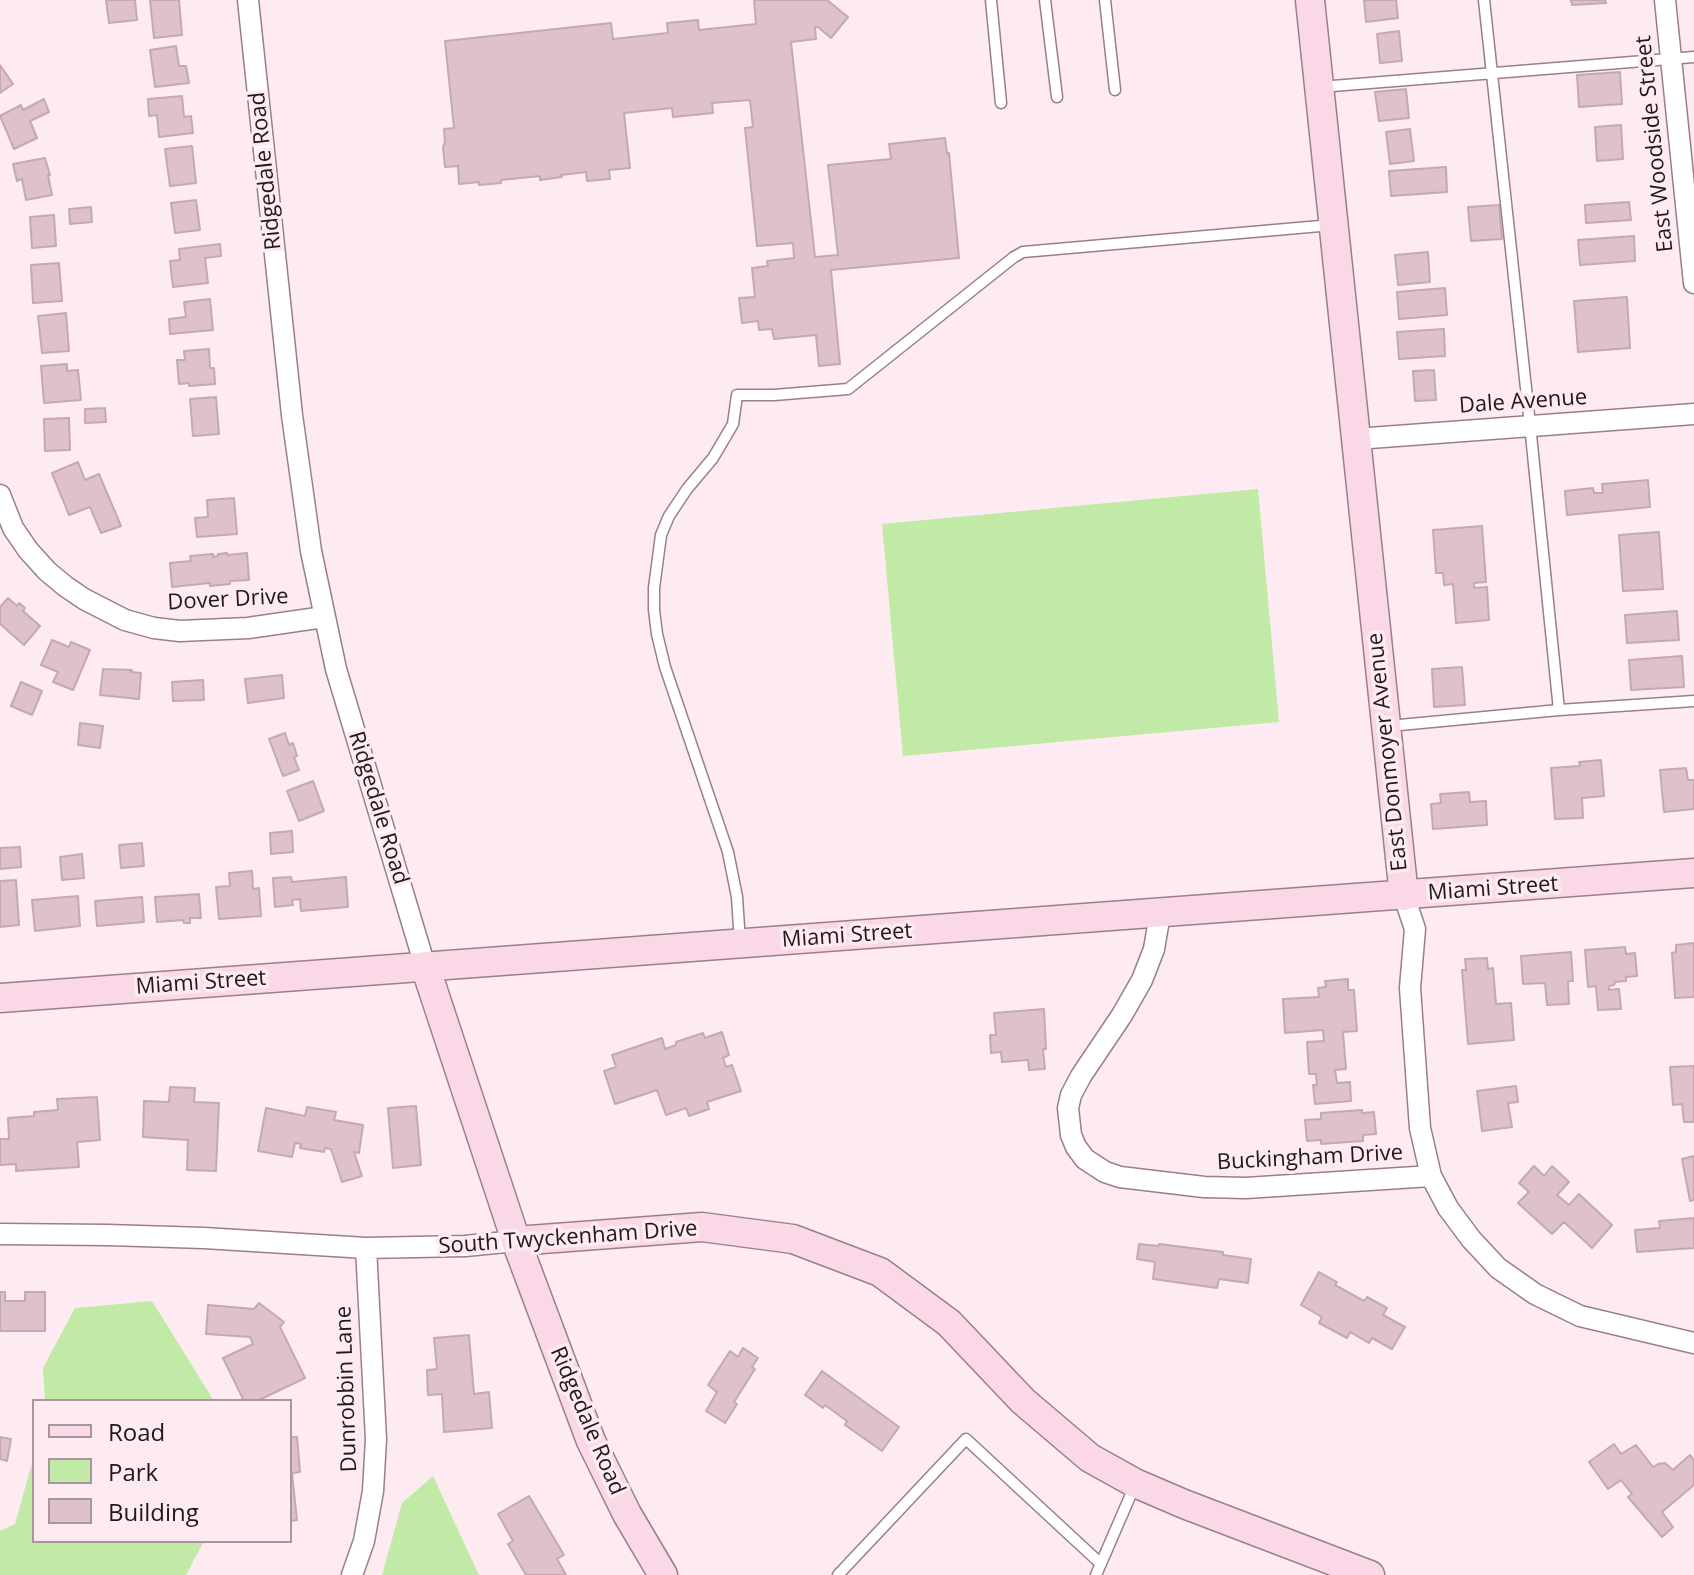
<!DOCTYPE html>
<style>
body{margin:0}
#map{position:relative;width:1694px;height:1575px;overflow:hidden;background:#fdebf1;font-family:"Open Sans",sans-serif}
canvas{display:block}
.legend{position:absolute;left:32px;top:1399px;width:260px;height:144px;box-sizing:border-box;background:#fdebf1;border:2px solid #a5979c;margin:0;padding:10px 14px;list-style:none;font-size:24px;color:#22181c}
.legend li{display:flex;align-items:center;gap:16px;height:40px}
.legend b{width:40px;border:2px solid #a5979c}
</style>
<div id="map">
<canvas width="1694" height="1575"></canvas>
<ul class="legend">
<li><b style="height:10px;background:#fad8e7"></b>Road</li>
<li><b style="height:22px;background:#c0eaa6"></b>Park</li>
<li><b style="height:22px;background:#dec1cb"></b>Building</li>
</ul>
</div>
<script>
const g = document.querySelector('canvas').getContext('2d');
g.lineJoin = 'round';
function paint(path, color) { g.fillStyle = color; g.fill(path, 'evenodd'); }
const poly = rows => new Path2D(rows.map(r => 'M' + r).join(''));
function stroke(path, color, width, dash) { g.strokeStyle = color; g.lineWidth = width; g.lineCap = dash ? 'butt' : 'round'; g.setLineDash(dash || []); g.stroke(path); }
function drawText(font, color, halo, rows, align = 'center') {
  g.font = font + ' "Open Sans",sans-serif'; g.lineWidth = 7; g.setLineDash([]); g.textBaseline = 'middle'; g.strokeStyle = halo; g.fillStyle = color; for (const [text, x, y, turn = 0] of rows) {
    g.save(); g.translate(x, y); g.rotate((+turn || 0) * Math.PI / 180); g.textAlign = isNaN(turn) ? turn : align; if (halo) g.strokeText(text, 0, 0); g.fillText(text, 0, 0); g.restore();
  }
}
paint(poly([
 [1258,489,1279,722,903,756,882,524],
 [152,1301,214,1401,45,1401,43,1368,75,1308],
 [34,1456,34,1541,204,1541,186,1575,0,1575,0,1531,15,1524],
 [433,1476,479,1575,382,1575,402,1503]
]), '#c0eaa6');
const building = poly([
 [106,0,135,0,137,20,109,23,106,0],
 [150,0,179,0,182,35,154,38,150,0],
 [754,0,827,0,848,17,831,38,818,27,815,27,816,39,791,42,815,257,838,255,828,165,891,159,889,144,945,138,947,154,949,153,959,258,831,270,840,364,819,366,816,335,774,339,772,329,759,330,758,321,742,323,739,298,755,297,752,268,768,266,767,261,794,258,793,243,757,246,745,128,753,127,750,100,712,103,713,113,673,117,672,108,624,113,630,168,609,170,610,179,587,181,586,172,561,175,562,177,540,180,540,176,501,180,501,183,479,185,479,182,459,184,458,166,445,167,443,147,445,142,444,129,454,128,445,41,611,23,613,39,668,33,667,23,698,20,699,30,756,24,754,0],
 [1364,0,1396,0,1398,18,1366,22,1364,0],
 [1571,0,1605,0,1606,3,1572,5,1571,0],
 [1399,31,1402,61,1380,63,1377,34,1399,31],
 [176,46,179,66,186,66,189,83,155,87,150,50,176,46],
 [0,65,13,84,0,93,0,65],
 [1620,72,1622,104,1579,107,1577,75,1620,72],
 [1406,89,1409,118,1379,121,1375,92,1406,89],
 [182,96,184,117,191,116,193,133,159,137,157,115,149,116,148,99,182,96],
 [44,99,49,112,30,121,37,138,14,149,0,116,21,105,23,110,44,99],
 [1621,125,1623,159,1597,161,1595,127,1621,125],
 [1410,129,1414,161,1390,164,1386,132,1410,129],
 [192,146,196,183,170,186,165,149,192,146],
 [45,158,50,175,48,175,52,195,26,200,22,179,17,181,13,164,45,158],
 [1446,167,1447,192,1391,196,1389,171,1446,167],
 [196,200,200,230,175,233,171,203,196,200],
 [1629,202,1631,220,1586,223,1585,205,1629,202],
 [1499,205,1502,239,1471,241,1468,207,1499,205],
 [91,207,92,222,70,224,69,209,91,207],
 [54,215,56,246,32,248,30,217,54,215],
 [1634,236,1635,261,1580,265,1578,240,1634,236],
 [220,244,221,256,205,258,208,283,173,287,170,261,180,260,179,249,220,244],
 [1428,252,1430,282,1398,285,1395,255,1428,252],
 [59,263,62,301,33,303,31,265,59,263],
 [1445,288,1447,315,1399,319,1397,292,1445,288],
 [1627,297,1630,348,1578,352,1574,301,1627,297],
 [210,299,213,330,170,334,169,319,186,317,184,302,210,299],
 [66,313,69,351,42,353,38,316,66,313],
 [1444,329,1445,356,1399,359,1397,332,1444,329],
 [209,349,210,368,214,368,215,384,189,386,189,383,179,384,177,360,185,360,184,351,209,349],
 [67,364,67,371,78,370,81,400,44,403,41,366,67,364],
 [1434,370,1436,400,1415,401,1413,371,1434,370],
 [216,397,219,434,193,436,190,399,216,397],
 [105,408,106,422,85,423,85,409,105,408],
 [69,418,70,450,45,451,44,419,69,418],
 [78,462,85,480,99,474,121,526,101,533,90,507,69,515,52,473,78,462],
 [1648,480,1650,507,1567,515,1565,491,1593,488,1594,493,1603,493,1602,484,1648,480],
 [234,498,237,534,197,537,195,518,208,517,207,500,234,498],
 [1482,526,1486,582,1474,583,1474,588,1487,587,1489,620,1456,623,1453,584,1444,585,1443,573,1436,573,1433,530,1482,526],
 [1659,532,1663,589,1623,591,1619,535,1659,532],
 [227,553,227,555,247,553,249,580,230,581,230,584,210,586,210,583,172,587,170,563,191,561,190,556,213,554,213,557,218,556,218,554,227,553],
 [8,598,17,606,19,603,25,608,23,611,40,626,24,645,0,624,0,607,8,598],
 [1677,611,1679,640,1627,643,1625,615,1677,611],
 [52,640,69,647,71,642,90,650,73,690,53,682,58,672,41,665,52,640],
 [1682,656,1684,687,1631,690,1629,660,1682,656],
 [1462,667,1465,705,1434,707,1432,669,1462,667],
 [103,669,132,670,131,672,141,673,139,699,100,695,103,669],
 [282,675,284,698,248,703,245,679,282,675],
 [203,680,204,700,173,701,172,682,203,680],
 [21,682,42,691,32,715,11,706,21,682],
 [80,723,103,726,100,748,78,745,80,723],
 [285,733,289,745,293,743,297,756,294,757,299,770,283,776,269,739,285,733],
 [1601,760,1604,796,1582,798,1583,818,1555,819,1551,768,1580,766,1579,762,1601,760],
 [1686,768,1688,780,1694,780,1694,809,1664,812,1660,770,1686,768],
 [313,781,324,811,299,821,287,791,313,781],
 [1469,792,1470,802,1486,801,1487,825,1433,829,1431,804,1441,803,1440,794,1469,792],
 [292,831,293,852,271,854,270,833,292,831],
 [142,843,144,866,121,868,119,845,142,843],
 [20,847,21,867,0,869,0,848,20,847],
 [82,854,84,878,62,880,60,857,82,854],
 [252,871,253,889,259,888,261,916,219,919,216,887,230,886,229,873,252,871],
 [291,877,292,882,346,877,348,907,301,911,300,899,292,900,293,905,275,907,273,878,291,877],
 [16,880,19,925,0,927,0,881,16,880],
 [199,894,201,918,190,918,190,923,184,923,183,920,157,922,155,897,199,894],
 [78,896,80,926,35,931,32,900,78,896],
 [142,897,144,922,97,926,95,901,142,897],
 [1694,943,1694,997,1675,998,1672,953,1676,952,1676,945,1694,943],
 [1625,947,1626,954,1635,953,1637,976,1626,977,1626,981,1615,982,1614,985,1609,986,1609,990,1619,989,1621,1009,1598,1010,1596,986,1588,987,1585,950,1625,947],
 [1571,952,1573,981,1568,981,1569,1004,1547,1005,1545,983,1523,984,1521,956,1571,952],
 [1487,958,1488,969,1493,968,1496,1004,1511,1003,1514,1040,1468,1044,1462,970,1466,970,1465,959,1487,958],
 [1348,979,1348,990,1354,990,1357,1031,1343,1032,1346,1069,1335,1070,1337,1083,1350,1082,1351,1101,1315,1104,1313,1085,1317,1085,1316,1074,1309,1074,1307,1042,1324,1041,1323,1030,1285,1033,1283,999,1319,997,1318,988,1326,987,1325,981,1348,979],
 [1044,1009,1046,1049,1043,1049,1045,1069,1029,1070,1028,1060,1002,1062,1001,1052,991,1053,990,1035,996,1035,994,1013,1044,1009],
 [722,1032,729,1055,723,1058,726,1067,732,1065,741,1091,707,1102,709,1109,689,1116,686,1108,666,1115,657,1090,615,1104,604,1071,616,1067,612,1055,662,1038,665,1049,676,1045,676,1042,703,1033,705,1038,722,1032],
 [1694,1066,1694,1122,1684,1122,1682,1104,1673,1105,1670,1067,1694,1066],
 [1516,1086,1518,1102,1508,1103,1512,1127,1482,1131,1477,1091,1516,1086],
 [170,1087,195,1088,194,1102,219,1103,216,1171,187,1170,188,1140,143,1137,144,1101,169,1102,170,1087],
 [97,1097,100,1140,77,1142,79,1167,16,1171,16,1164,0,1165,0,1139,9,1139,8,1118,34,1116,34,1112,58,1110,57,1099,97,1097],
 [416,1106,421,1165,393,1168,388,1108,416,1106],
 [307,1107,336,1112,334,1120,363,1125,359,1153,354,1152,362,1176,342,1182,331,1149,325,1148,324,1152,300,1148,301,1144,295,1143,292,1157,258,1151,266,1108,305,1116,307,1107],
 [1362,1110,1362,1113,1374,1112,1376,1134,1363,1135,1363,1141,1321,1144,1321,1140,1307,1141,1305,1120,1321,1119,1321,1113,1362,1110],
 [1694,1156,1694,1200,1690,1201,1682,1159,1694,1156],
 [1534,1166,1544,1176,1552,1166,1569,1182,1557,1195,1569,1205,1579,1194,1612,1225,1592,1248,1564,1222,1552,1234,1518,1203,1529,1192,1519,1183,1534,1166],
 [1694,1218,1694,1248,1637,1252,1635,1230,1660,1228,1659,1221,1694,1218],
 [1139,1244,1158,1246,1159,1244,1223,1252,1223,1255,1251,1259,1248,1283,1219,1279,1217,1288,1153,1279,1155,1262,1137,1259,1139,1244],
 [1319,1272,1337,1282,1335,1285,1364,1301,1367,1297,1387,1308,1383,1315,1405,1327,1392,1349,1372,1338,1369,1343,1350,1332,1347,1338,1319,1323,1322,1317,1301,1305,1319,1272],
 [0,1292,5,1292,5,1301,25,1301,25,1292,45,1292,45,1331,0,1331,0,1292],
 [259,1303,284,1322,280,1327,305,1378,257,1401,244,1401,223,1358,253,1344,250,1337,206,1334,208,1305,254,1309,259,1303],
 [469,1335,474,1394,489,1392,492,1428,444,1432,442,1394,428,1395,427,1370,437,1369,434,1338,469,1335],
 [743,1348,758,1358,752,1367,755,1369,734,1402,737,1404,725,1423,706,1411,717,1392,708,1385,730,1351,738,1357,743,1348],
 [822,1371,899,1427,882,1451,845,1425,847,1421,825,1405,823,1408,805,1395,822,1371],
 [0,1437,11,1439,7,1461,0,1459,0,1437],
 [290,1437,297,1437,300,1472,292,1473,297,1520,290,1521,290,1437],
 [1614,1444,1621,1454,1636,1445,1653,1467,1658,1464,1665,1463,1673,1470,1690,1455,1694,1460,1694,1485,1662,1512,1673,1527,1662,1537,1628,1497,1632,1494,1621,1480,1608,1489,1589,1462,1614,1444],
 [529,1496,564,1555,557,1559,566,1575,526,1575,508,1544,513,1541,498,1514,529,1496]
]);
paint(building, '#dec1cb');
stroke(building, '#c4a8b3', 2);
const lane = poly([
 [991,0,1001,103],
 [1045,0,1057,97],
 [1105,0,1115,90],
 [1484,0,1530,425,1559,710],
 [1320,87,1694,57],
 [1389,726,1559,710,1694,701],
 [740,942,737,897,728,852,665,667,657,634,654,610,654,588,661,535,669,516,687,489,713,458,733,424,737,395,774,395,848,389,1014,257,1023,252,1332,225],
 [838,1575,966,1439,1101,1564],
 [1096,1575,1135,1485]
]);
const street = poly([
 [248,0,292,415,311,551,336,669,425,966],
 [1665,0,1694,283],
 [1356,439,1694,414],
 [0,495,13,528,28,550,47,571,65,586,84,599,125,620,154,628,180,631,248,628,324,617],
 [1404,896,1415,929,1410,988,1420,1128,1431,1176,1448,1208,1471,1239,1498,1268,1535,1294,1580,1316,1694,1343],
 [1160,914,1154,949,1142,980,1122,1015,1081,1076,1071,1095,1068,1108,1071,1135,1076,1147,1085,1159,1105,1172,1120,1177,1204,1187,1246,1188,1431,1176],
 [0,1234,108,1235,204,1238,366,1248,465,1246,516,1241],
 [352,1575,364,1541,373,1491,376,1439,366,1248]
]);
const secondary = poly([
 [1310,0,1404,896],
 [425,966,516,1241,591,1441,627,1514,663,1575],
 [0,998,1694,873],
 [516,1241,702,1227,793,1239,880,1272,949,1323,1023,1401,1090,1458,1135,1483,1184,1504,1370,1575]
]);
stroke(lane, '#997f88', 13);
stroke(street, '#997f88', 23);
stroke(secondary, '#997f88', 31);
stroke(lane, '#fff', 10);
stroke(street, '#fff', 20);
stroke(secondary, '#fad8e7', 28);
drawText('22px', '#22181c', '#fdebf1', [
 ["East Woodside Street",1655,144,-96],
 ["Ridgedale Road",266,171,-96],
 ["Dale Avenue",1523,402,-4],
 ["Dover Drive",228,600,-3],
 ["East Donmoyer Avenue",1388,752,-96],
 ["Ridgedale Road",378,808,73],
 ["Miami Street",1493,889,-4],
 ["Miami Street",847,936,-4],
 ["Miami Street",201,983,-4],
 ["Buckingham Drive",1310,1158,-3],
 ["South Twyckenham Drive",568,1238,-4],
 ["Dunrobbin Lane",347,1389,-92],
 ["Ridgedale Road",587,1421,67]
]);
</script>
